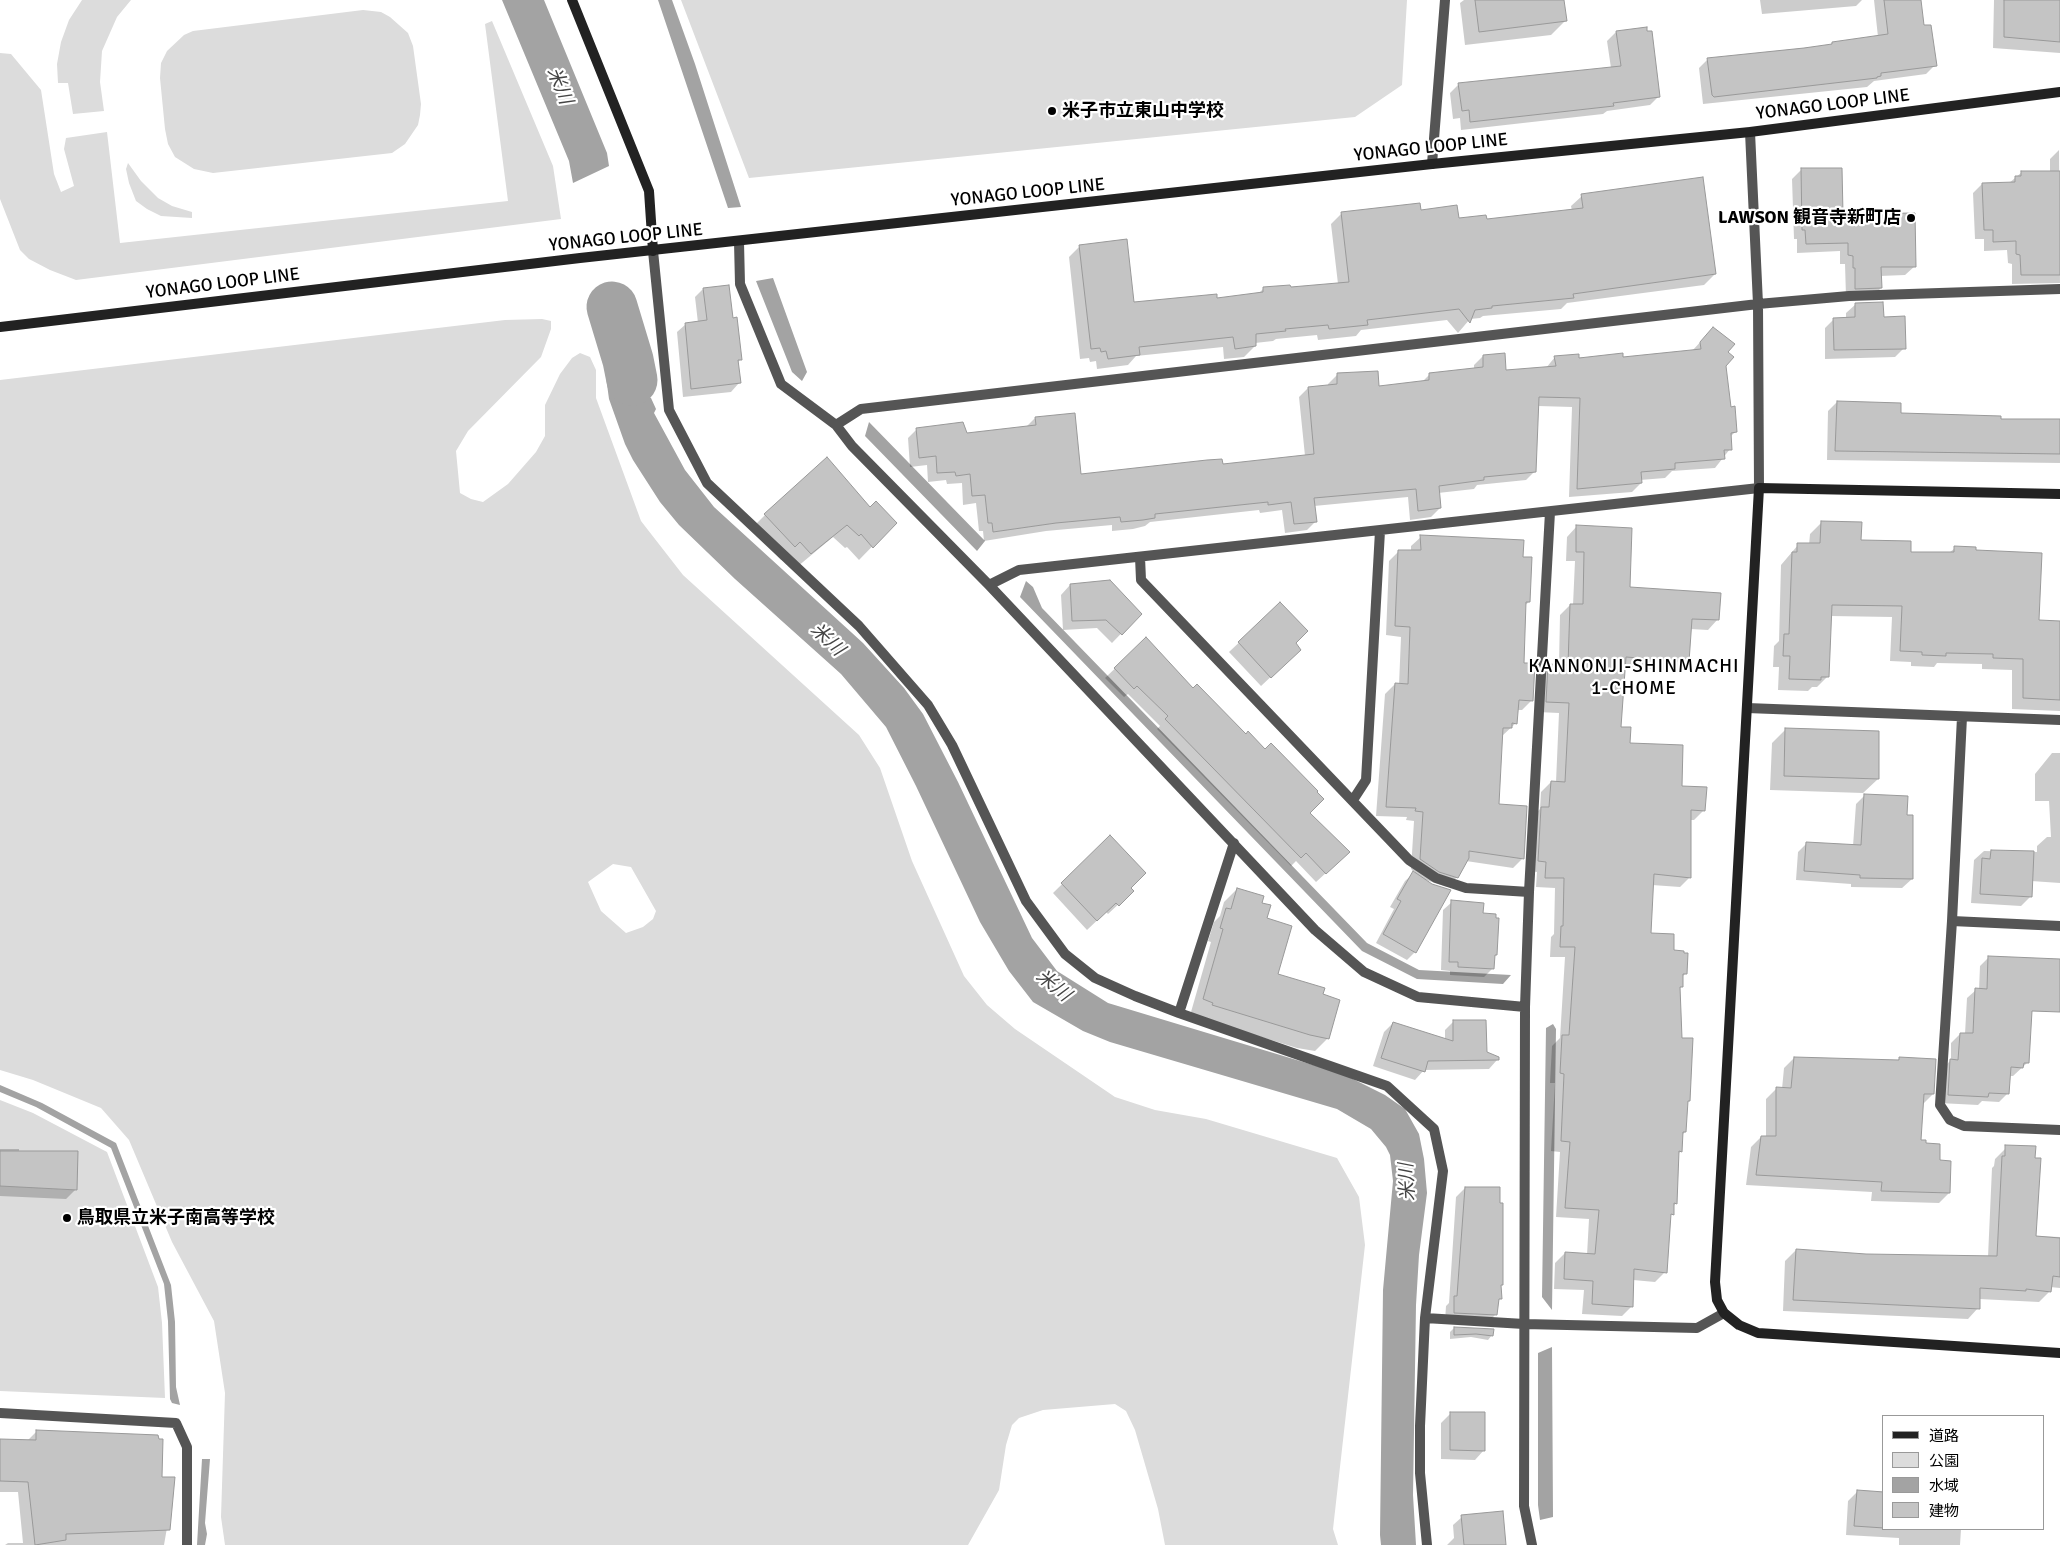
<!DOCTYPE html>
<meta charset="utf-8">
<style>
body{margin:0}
#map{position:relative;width:2060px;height:1545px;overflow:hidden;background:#fff;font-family:Signika,"Noto Sans JP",sans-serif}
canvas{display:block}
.legend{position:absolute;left:1882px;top:1415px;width:162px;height:115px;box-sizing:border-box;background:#fff;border:1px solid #999;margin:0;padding:6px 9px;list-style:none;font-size:15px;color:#000}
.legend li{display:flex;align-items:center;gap:10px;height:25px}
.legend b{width:25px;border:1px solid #999}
</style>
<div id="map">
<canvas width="2060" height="1545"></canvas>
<ul class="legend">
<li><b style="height:6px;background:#222"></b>道路</li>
<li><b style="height:14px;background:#dcdcdc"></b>公園</li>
<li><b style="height:14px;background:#a3a3a3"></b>水域</li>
<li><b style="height:14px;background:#c4c4c4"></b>建物</li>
</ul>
</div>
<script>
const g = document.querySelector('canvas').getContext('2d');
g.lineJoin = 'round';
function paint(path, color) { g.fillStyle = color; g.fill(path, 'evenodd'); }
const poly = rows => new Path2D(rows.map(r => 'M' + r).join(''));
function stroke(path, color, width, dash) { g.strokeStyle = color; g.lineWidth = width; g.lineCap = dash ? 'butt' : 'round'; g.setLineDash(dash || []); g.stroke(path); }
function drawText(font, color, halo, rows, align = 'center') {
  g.font = font + ' Signika,"Noto Sans JP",sans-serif'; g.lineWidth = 4.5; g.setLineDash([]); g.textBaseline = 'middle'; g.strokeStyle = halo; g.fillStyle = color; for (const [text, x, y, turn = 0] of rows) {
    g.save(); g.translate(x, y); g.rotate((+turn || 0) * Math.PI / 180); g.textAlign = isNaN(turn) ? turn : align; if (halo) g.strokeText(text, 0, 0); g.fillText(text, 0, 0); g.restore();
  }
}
paint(poly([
 [82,0,131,0,117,17,102,51,100,82,104,111,73,114,68,83,58,83,57,64,61,42,69,20],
 [681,0,1407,0,1402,85,1355,117,749,178],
 [363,10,381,12,390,17,408,33,413,46,421,104,420,115,418,125,405,144,392,153,213,173,194,169,175,157,168,144,165,129,160,78,161,63,167,51,184,35,193,31],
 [492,21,553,166,561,219,76,280,50,270,29,259,20,250,0,199,0,53,11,54,41,90,54,174,61,192,74,186,64,149,66,138,107,132,120,243,508,201,485,24],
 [128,163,141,181,158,198,172,206,192,212,192,218,161,216,147,209,136,201,129,183,126,169],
 [542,319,551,321,551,329,541,357,468,431,456,451,460,493,471,499,483,502,508,484,536,452,545,436,545,405,560,374,572,358,580,353,590,357,596,370,596,398,641,521,683,575,859,735,880,768,912,861,964,976,987,1005,1015,1029,1115,1097,1155,1110,1206,1119,1337,1158,1359,1197,1365,1245,1333,1529,1338,1545,1165,1545,1158,1509,1135,1430,1126,1411,1115,1404,1043,1410,1019,1418,1012,1425,1006,1445,999,1490,968,1545,225,1545,221,1517,225,1393,214,1321,172,1242,129,1140,101,1108,33,1080,0,1070,0,380,505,320],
 [613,864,631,867,656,911,653,919,643,927,626,933,601,911,588,882],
 [0,1100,33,1113,107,1152,158,1287,162,1323,165,1398,0,1391]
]), '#dcdcdc');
paint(poly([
 [502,0,544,0,607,153,609,166,573,183,569,161],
 [658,0,672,0,695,64,741,207,728,208],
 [773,278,807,372,802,381,792,372,756,281],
 [597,311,633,313,647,398,651,398,656,409,654,413,685,470,714,507,863,643,904,688,923,714,958,782,1032,938,1057,971,1108,1003,1343,1074,1385,1095,1405,1109,1419,1134,1424,1159,1427,1193,1419,1255,1416,1305,1413,1495,1416,1545,1381,1545,1380,1535,1383,1290,1393,1181,1390,1155,1386,1147,1371,1129,1337,1109,1110,1042,1083,1031,1033,1002,1009,971,980,922,916,786,886,727,841,674,735,579,679,525,660,502,633,460,625,444,609,399],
 [869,422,985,541,977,551,865,436],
 [1026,581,1033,587,1042,608,1367,943,1419,970,1511,975,1503,984,1417,979,1362,951,1020,597],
 [1553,1024,1556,1029,1552,1310,1542,1297,1546,1028],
 [0,1085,42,1103,116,1143,171,1285,175,1322,176,1387,180,1405,172,1403,170,1399,168,1321,164,1284,111,1148,36,1107,0,1092],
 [1552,1347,1553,1517,1540,1520,1538,1505,1538,1353],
 [202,1459,210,1459,205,1523,207,1534,205,1545,197,1545]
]), '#a3a3a3');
paint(poly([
 [1464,0,1563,0,1565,21,1551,35,1465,45,1460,3],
 [1760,0,1862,0,1856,6,1762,14],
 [1874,0,1920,0,1922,27,1935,65,1926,74,1874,81,1867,87,1703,104,1699,68,1708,59,1830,45,1832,43,1878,37],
 [1994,0,2060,0,2060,53,1993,48],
 [1616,32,1659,96,1650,105,1607,111,1603,114,1461,130,1460,118,1453,119,1450,93,1459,84,1611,68,1607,41],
 [2059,150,2060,283,2012,284,2012,264,2008,263,2007,250,1984,251,1984,239,1975,239,1973,193,1982,184,2008,184,2022,172,2050,172,2050,159],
 [1801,170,1841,215,1915,266,1905,275,1880,276,1881,288,1872,297,1846,297,1845,264,1840,264,1840,251,1797,253,1797,239,1794,239,1792,179],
 [1582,196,1715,274,1704,285,1567,303,1561,309,1483,316,1480,318,1470,319,1458,333,1447,320,1361,330,1356,336,1318,340,1317,335,1276,339,1273,341,1255,343,1255,346,1244,357,1224,359,1223,347,1136,356,1128,365,1097,369,1096,361,1090,362,1089,358,1080,359,1069,257,1080,246,1133,304,1216,299,1259,293,1264,288,1290,289,1338,284,1331,224,1342,213,1420,212,1458,220,1486,221,1572,211,1571,206],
 [703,289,732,319,741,359,737,363,739,383,731,392,683,397,677,332,686,324,698,323,695,297],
 [1856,304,1883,318,1904,348,1895,357,1825,359,1825,328,1834,319,1846,319,1846,313],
 [1704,338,1726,352,1724,365,1735,432,1730,437,1730,449,1715,468,1672,471,1665,478,1640,480,1641,483,1632,492,1569,497,1572,407,1538,406,1535,471,1526,480,1477,485,1474,489,1438,493,1440,508,1431,517,1410,520,1408,497,1314,506,1316,521,1307,530,1285,533,1282,510,1260,513,1259,510,1150,522,1145,526,1133,529,1112,531,1112,525,1046,531,984,541,983,531,979,531,976,503,963,505,962,483,947,484,946,480,928,482,927,465,910,467,908,438,917,429,966,434,1026,427,1035,418,1080,476,1221,465,1305,456,1299,397,1308,388,1328,386,1328,384,1337,375,1378,388,1422,382,1429,375,1474,369,1474,365,1483,356,1505,371,1546,368,1555,357,1622,359,1692,351],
 [1837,402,1899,415,2000,420,2060,420,2060,463,1827,460,1828,411],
 [870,509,895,523,859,560,847,547,845,548,833,537,797,567,786,555,781,560,752,528,765,515],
 [1821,523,1860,541,1910,553,1949,553,1955,548,1975,552,2038,621,2060,622,2060,711,2012,709,2012,670,1982,669,1982,664,1937,663,1934,667,1911,666,1911,662,1890,661,1892,617,1830,616,1828,676,1817,687,1812,687,1808,691,1778,690,1779,667,1773,667,1774,646,1779,641,1781,565,1798,545,1809,545,1810,534],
 [1577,526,1628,589,1718,619,1708,630,1690,629,1688,661,1678,671,1624,667,1620,728,1629,744,1681,787,1704,810,1694,820,1690,820,1690,877,1680,887,1652,885,1649,934,1672,952,1686,973,1681,978,1681,987,1679,989,1681,1040,1689,1101,1686,1103,1685,1132,1681,1136,1681,1151,1678,1154,1676,1203,1673,1207,1672,1214,1669,1217,1665,1272,1655,1282,1633,1280,1632,1306,1622,1316,1582,1314,1584,1290,1554,1289,1555,1263,1565,1253,1587,1255,1589,1219,1556,1217,1560,1152,1551,1151,1555,1083,1550,1083,1552,1046,1560,1038,1565,957,1550,957,1551,937,1554,934,1555,888,1536,887,1537,872,1528,871,1531,818,1540,809,1541,792,1551,782,1556,782,1559,713,1537,712,1539,675,1549,665,1559,665,1560,615,1570,605,1573,605,1575,561,1566,561,1567,537],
 [1421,537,1522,559,1529,602,1524,606,1522,664,1531,701,1522,710,1517,710,1516,723,1502,736,1498,805,1523,858,1513,868,1466,861,1457,877,1447,887,1426,880,1415,952,1407,960,1376,943,1394,909,1390,907,1405,881,1415,872,1411,869,1414,821,1406,820,1407,817,1376,816,1385,694,1395,684,1399,685,1401,637,1386,635,1389,561,1399,551,1411,551,1411,546],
 [1070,585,1140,614,1112,643,1097,628,1063,630,1061,595],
 [1280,604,1294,643,1290,659,1261,686,1229,652],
 [1146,639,1339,861,1316,882,1296,861,1291,866,1157,729,1160,726,1128,694,1124,697,1105,678],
 [1786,729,1878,779,1863,793,1770,790,1772,743],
 [2052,753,2060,753,2060,883,2031,881,2031,896,2021,906,1971,903,1974,860,1984,851,2037,852,2037,846,2047,837,2051,837,2049,801,2035,801,2035,774],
 [1865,795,1906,816,1912,879,1902,888,1851,887,1851,884,1796,880,1798,852,1807,843,1853,846,1856,804],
 [1110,837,1130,888,1123,900,1108,914,1106,912,1087,930,1053,893],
 [1237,889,1261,904,1276,975,1322,994,1328,1038,1315,1051,1297,1048,1200,1018,1191,1012,1211,942,1208,941,1214,922,1220,916,1224,902],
 [1452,902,1482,915,1496,955,1494,957,1493,968,1484,977,1450,975,1450,971,1441,970,1443,910],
 [1989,957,2027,1063,2013,1076,2010,1076,2008,1093,1999,1102,1982,1101,1978,1105,1939,1103,1942,1069,1951,1060,1951,1043,1960,1034,1965,1034,1967,998,1976,990,1979,990,1980,966],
 [1453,1022,1485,1053,1497,1060,1489,1069,1424,1070,1415,1080,1373,1066,1384,1032,1393,1023,1445,1040,1445,1030],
 [1794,1058,1897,1061,1900,1058,1933,1094,1922,1105,1920,1141,1939,1161,1949,1193,1939,1203,1871,1201,1872,1192,1746,1185,1751,1147,1761,1137,1766,1137,1766,1099,1776,1089,1782,1089,1784,1068],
 [2006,1148,2035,1236,2060,1237,2060,1288,2050,1287,2050,1291,2039,1302,1979,1299,1978,1308,1968,1319,1783,1311,1785,1261,1796,1250,1866,1255,1988,1257,1992,1168,1994,1166,1995,1159],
 [0,1149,19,1149,19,1152,76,1189,66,1199,0,1196],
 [1465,1188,1499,1204,1502,1285,1500,1286,1500,1298,1498,1301,1495,1315,1486,1324,1445,1321,1446,1306,1449,1303,1456,1197],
 [1454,1328,1492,1335,1488,1340,1471,1337,1450,1339,1450,1332],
 [1451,1413,1484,1450,1475,1460,1441,1459,1441,1423],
 [37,1431,160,1479,168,1522,164,1545,5,1545,8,1543,23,1543,18,1492,0,1492,0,1440,27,1441],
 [1857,1492,1884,1493,1884,1529,1961,1529,1960,1545,1899,1545,1899,1538,1846,1535,1848,1501],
 [1462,1517,1505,1545,1447,1545,1454,1538,1453,1525]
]), '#0003');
stroke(poly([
 [612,307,628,360,632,380]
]), '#a3a3a3', 51);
const building = poly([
 [1475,0,1564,0,1567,21,1479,32,1475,0],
 [1884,0,1921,0,1924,25,1931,25,1937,66,1881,73,1881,76,1877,77,1877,78,1714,97,1712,95,1707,58,1804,48,1832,44,1832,42,1888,34,1884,0],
 [2004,0,2060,0,2060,42,2004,37,2004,0],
 [1647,27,1647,31,1652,31,1660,97,1613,103,1614,106,1470,122,1469,110,1462,111,1458,83,1621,66,1616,31,1647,27],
 [1801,168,1842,168,1843,214,1915,213,1916,267,1881,267,1882,288,1855,289,1855,268,1853,268,1853,256,1848,255,1848,243,1806,244,1805,230,1802,230,1801,168],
 [2021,171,2060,171,2060,275,2021,275,2020,255,2016,254,2016,241,1993,242,1993,230,1984,230,1982,183,2015,182,2015,176,2021,176,2021,171],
 [1703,177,1716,274,1573,294,1574,298,1492,306,1492,308,1475,310,1470,323,1459,309,1367,320,1368,325,1329,329,1328,325,1285,329,1286,331,1256,334,1256,346,1235,349,1233,337,1139,347,1140,355,1108,359,1106,351,1101,352,1100,348,1091,349,1079,245,1127,239,1134,302,1217,294,1217,298,1263,292,1263,287,1290,285,1291,287,1349,282,1341,212,1420,203,1421,210,1457,205,1459,218,1486,215,1487,219,1583,208,1581,194,1703,177],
 [729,285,733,318,737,317,742,360,738,360,741,383,691,389,685,323,707,320,703,288,729,285],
 [1883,302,1884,317,1905,316,1906,349,1834,350,1833,318,1855,317,1855,303,1883,302],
 [1713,327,1735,344,1728,352,1734,357,1726,366,1731,407,1735,406,1737,432,1731,433,1732,450,1724,450,1725,459,1675,463,1675,469,1641,472,1642,483,1577,489,1580,398,1539,397,1536,472,1484,477,1484,480,1439,486,1441,508,1418,511,1416,489,1314,498,1317,522,1294,524,1291,502,1268,505,1268,502,1155,514,1155,518,1143,520,1121,522,1120,517,1056,523,993,532,992,523,988,523,985,495,972,496,970,474,956,476,955,472,937,473,936,456,919,458,916,428,963,422,967,433,1036,425,1035,417,1075,413,1081,474,1207,460,1222,459,1223,464,1314,454,1308,387,1337,384,1337,373,1378,371,1379,386,1429,380,1429,373,1483,367,1483,355,1505,353,1506,370,1556,366,1554,356,1579,354,1579,358,1623,353,1623,357,1701,349,1700,342,1713,327],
 [1837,401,1901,403,1901,413,2001,416,2001,419,2060,419,2060,454,1835,451,1837,401],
 [827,457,870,507,876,501,897,523,873,548,861,534,859,536,847,525,811,554,800,542,795,547,764,514,827,457],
 [1821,521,1862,522,1861,540,1911,541,1911,552,1954,552,1954,546,1976,547,1976,550,2042,553,2039,620,2060,621,2060,700,2023,698,2023,659,1993,658,1993,654,1946,653,1946,656,1922,655,1922,652,1900,651,1902,606,1832,605,1829,677,1821,677,1821,680,1789,679,1790,656,1783,656,1784,634,1789,634,1792,552,1797,552,1797,543,1820,543,1821,521],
 [1576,525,1632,528,1630,587,1721,593,1719,620,1692,619,1689,662,1626,657,1621,727,1631,727,1630,743,1683,745,1682,786,1707,787,1705,811,1691,810,1691,878,1654,874,1651,933,1674,934,1674,950,1684,951,1684,953,1688,953,1687,974,1683,974,1683,987,1680,987,1682,1038,1693,1038,1690,1101,1688,1101,1686,1132,1683,1132,1682,1152,1679,1151,1677,1204,1674,1203,1674,1215,1671,1214,1667,1273,1634,1269,1633,1307,1592,1304,1593,1281,1564,1279,1565,1252,1595,1254,1599,1210,1565,1208,1570,1142,1561,1141,1564,1074,1560,1073,1562,1035,1569,1035,1575,947,1560,947,1561,926,1563,926,1564,878,1545,878,1546,862,1538,861,1541,807,1549,807,1551,781,1565,782,1569,703,1546,702,1548,664,1568,665,1570,604,1583,604,1584,552,1576,552,1576,525],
 [1420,535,1524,540,1523,557,1532,557,1530,602,1526,602,1524,663,1535,663,1533,701,1519,700,1517,724,1512,723,1512,728,1503,728,1499,804,1527,806,1524,859,1469,851,1469,858,1458,878,1439,872,1420,859,1423,812,1415,811,1416,808,1386,807,1395,683,1408,684,1410,627,1395,626,1398,550,1421,550,1420,535],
 [1110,580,1142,614,1122,635,1106,620,1072,621,1070,584,1110,580],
 [1280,602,1308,631,1296,643,1301,650,1271,678,1238,642,1280,602],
 [1146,637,1193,688,1197,684,1246,734,1248,731,1265,749,1271,743,1318,791,1317,792,1324,799,1310,813,1350,852,1326,874,1306,853,1301,858,1165,719,1168,716,1137,686,1134,689,1114,668,1146,637],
 [1785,728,1879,731,1879,779,1784,776,1785,728],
 [1864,794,1908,796,1907,815,1913,815,1913,879,1860,878,1860,875,1804,871,1806,842,1861,845,1864,794],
 [1110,835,1146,873,1131,888,1134,891,1119,906,1116,903,1097,921,1061,883,1110,835],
 [1991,850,2034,851,2032,897,1980,894,1982,858,1990,859,1991,850],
 [1413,871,1432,884,1451,890,1416,953,1383,934,1401,901,1397,899,1413,871],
 [1237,888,1264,896,1262,903,1271,905,1267,918,1292,926,1278,974,1325,988,1323,994,1340,1000,1329,1039,1310,1035,1212,1005,1213,1003,1203,999,1223,929,1220,928,1226,908,1231,909,1237,888],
 [1451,900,1484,903,1483,913,1496,914,1496,918,1499,918,1497,955,1495,955,1494,969,1458,967,1458,962,1449,962,1451,900],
 [1988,956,2060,959,2060,1012,2032,1011,2029,1063,2024,1063,2023,1068,2011,1067,2009,1094,1989,1093,1988,1097,1948,1095,1950,1059,1958,1060,1960,1033,1973,1033,1975,988,1987,989,1988,956],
 [1453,1020,1486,1020,1487,1052,1499,1057,1499,1060,1428,1061,1425,1072,1381,1058,1393,1022,1453,1041,1453,1020],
 [1794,1057,1899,1060,1899,1057,1936,1059,1934,1094,1924,1094,1921,1140,1926,1140,1926,1143,1940,1144,1940,1160,1951,1161,1950,1193,1881,1191,1882,1182,1756,1175,1761,1136,1776,1136,1776,1087,1791,1088,1794,1057],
 [2005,1145,2036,1146,2035,1158,2041,1158,2036,1236,2060,1238,2060,1277,2053,1276,2051,1292,2026,1289,2026,1291,1980,1288,1980,1309,1793,1300,1796,1249,1866,1254,1997,1256,2002,1156,2005,1156,2005,1145],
 [0,1151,78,1151,77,1190,0,1186,0,1151],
 [1465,1187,1500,1187,1500,1203,1503,1203,1503,1285,1501,1285,1502,1299,1499,1299,1497,1315,1454,1313,1454,1296,1457,1296,1465,1187],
 [1454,1327,1494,1329,1493,1336,1476,1334,1454,1335,1454,1327],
 [1450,1412,1485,1412,1485,1451,1450,1450,1450,1412],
 [36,1430,158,1435,159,1439,163,1439,162,1477,175,1477,170,1530,66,1534,66,1540,35,1545,28,1482,0,1481,0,1439,36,1440,36,1430],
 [1857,1490,1884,1492,1884,1528,1854,1526,1857,1490],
 [1503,1511,1506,1545,1464,1545,1461,1515,1503,1511]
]);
paint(building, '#c4c4c4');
stroke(building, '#999', 1);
stroke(poly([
 [1432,164,1445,0],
 [739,242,740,284,781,384,836,425],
 [653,251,669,410,707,483,859,626,928,705,952,745,1026,901,1065,954,1095,978,1135,996,1179,1013,1387,1086,1434,1129,1443,1171,1425,1318,1420,1426,1420,1473,1427,1545],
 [1140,557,1141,580,1409,860,1436,878,1466,888,1529,892],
 [989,585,1019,570,1759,488,1758,304,1750,132],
 [1747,708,2060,720],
 [1962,717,1952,921,1940,1105,1950,1120,1964,1126,2060,1130],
 [1353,800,1366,780,1380,531],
 [1952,921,2060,926],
 [1525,1007,1418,997,1364,972,1315,930,989,585,852,446,836,425,861,409,1758,304,1849,296,2060,289],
 [1179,1013,1234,843],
 [1425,1318,1524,1324,1697,1328,1724,1313],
 [0,1413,176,1423,187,1447,187,1545],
 [1532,1545,1524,1506,1525,1007,1529,892,1550,512]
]), '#555', 10);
stroke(poly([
 [572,0,649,191,653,251],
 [0,327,580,258,1432,164,1750,132,2060,92],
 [2060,494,1759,488,1715,1282,1717,1300,1724,1313,1739,1325,1758,1333,2060,1353]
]), '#222', 10);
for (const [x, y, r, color] of [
 [1052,111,5,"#000"],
 [1911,218,5,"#000"],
 [67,1218,5,"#000"]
]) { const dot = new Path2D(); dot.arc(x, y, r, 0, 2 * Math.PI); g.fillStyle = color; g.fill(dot); stroke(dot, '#fff', 2); }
drawText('18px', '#000', '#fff', [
 ["YONAGO LOOP LINE",1833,105,-7],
 ["YONAGO LOOP LINE",1431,148,-6],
 ["YONAGO LOOP LINE",1028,193,-6],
 ["YONAGO LOOP LINE",626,238,-6],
 ["YONAGO LOOP LINE",223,284,-7]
]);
drawText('bold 18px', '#000', '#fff', [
 ["米子市立東山中学校",1062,111],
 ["LAWSON 観音寺新町店",1901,218,"right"],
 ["鳥取県立米子南高等学校",77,1218]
], 'left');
drawText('italic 19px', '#444', '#fff', [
 ["米川",559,86,68],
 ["米川",827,640,44],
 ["米川",1053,986,39],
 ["米川",1408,1182,-93]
]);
g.letterSpacing = '1px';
drawText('19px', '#000', '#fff', [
 ["KANNONJI-SHINMACHI",1634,667],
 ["1-CHOME",1634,689]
]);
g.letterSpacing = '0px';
</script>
